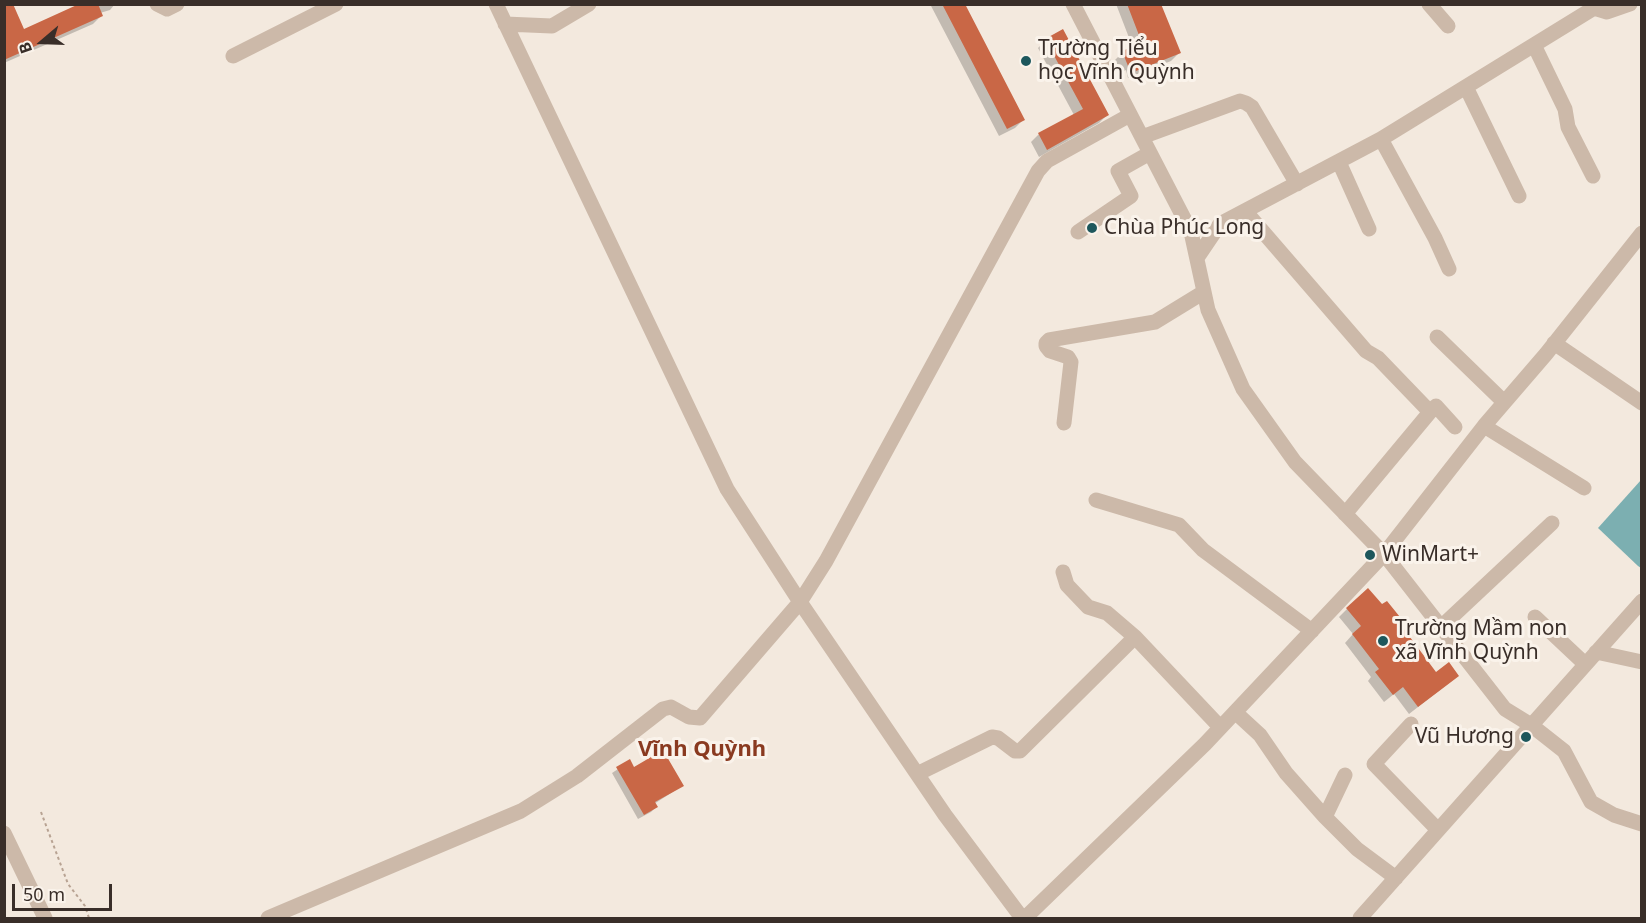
<!DOCTYPE html>
<meta charset="utf-8">
<style>
body{margin:0}
#map{position:relative;width:1646px;height:923px;overflow:hidden;background:#f3e9de;font-family:"Noto Sans",sans-serif}
canvas{display:block}
.frame{position:absolute;inset:0;border:6px solid #392e29;pointer-events:none}
.north{position:absolute;left:12px;top:12px;width:60px;height:60px;-webkit-text-stroke:4px #faf3eb;paint-order:stroke;rotate:251deg;font-size:16px;font-weight:700;line-height:24px;text-align:center;color:#392e29}
.north::after{content:'';display:block;margin:auto;width:21px;height:27px;background:#392e29;clip-path:polygon(50% 0,100% 100%,50% 72%,0 100%)}
.scale{position:absolute;left:12px;top:884px;width:100px;height:27px;box-sizing:border-box;border:3px solid #392e29;border-top:0;padding-left:8px;font-size:18px;line-height:21px;white-space:nowrap;color:#392e29;-webkit-text-stroke:4px #faf3eb;paint-order:stroke}
</style>
<div id="map">
<canvas width="1646" height="923"></canvas>
<div class="frame"></div>
<div class="north">B</div>
<div class="scale">50 m</div>
</div>
<script>
const g = document.querySelector('canvas').getContext('2d');
g.lineJoin = 'round';
function paint(path, color) { g.fillStyle = color; g.fill(path, 'evenodd'); }
const poly = rows => new Path2D(rows.map(r => 'M' + r).join(''));
function stroke(path, color, width, dash) { g.strokeStyle = color; g.lineWidth = width; g.lineCap = dash ? 'butt' : 'round'; g.setLineDash(dash || []); g.stroke(path); }
function drawText(font, color, halo, rows, align = 'center') {
  g.font = font + ' "Noto Sans",sans-serif'; g.lineWidth = 6; g.setLineDash([]); g.textBaseline = 'middle'; g.strokeStyle = halo; g.fillStyle = color; for (const [text, x, y, turn = 0] of rows) {
    g.save(); g.translate(x, y); g.rotate((+turn || 0) * Math.PI / 180); g.textAlign = isNaN(turn) ? turn : align; if (halo) g.strokeText(text, 0, 0); g.fillText(text, 0, 0); g.restore();
  }
}
paint(poly([
 [1641,480,1641,568,1638,566,1598,528]
]), '#7cafb1');
paint(poly([
 [4,4,24,31,83,4,115,4,110,10,100,13,101,16,93,24,4,63],
 [930,4,963,4,1023,120,1015,128,999,136],
 [1116,4,1159,4,1179,53,1171,61,1128,78,1126,70,1120,73,1115,60,1123,52,1133,48],
 [1046,40,1107,115,1099,123,1039,157,1031,142,1039,134,1074,115,1038,48],
 [1347,609,1399,625,1436,674,1449,683,1409,714,1394,694,1384,702,1368,681,1371,677,1345,643,1353,634,1339,617],
 [630,761,634,769,682,786,654,804,656,807,651,812,638,819,612,773]
]), '#0003');
paint(poly([
 [4,4,13,4,24,29,79,4,98,4,103,16,4,60],
 [942,4,965,4,1025,120,1007,129],
 [1127,4,1161,4,1181,53,1136,71,1134,63,1128,66,1122,51,1142,43],
 [1063,29,1109,115,1047,150,1038,133,1083,109,1045,39],
 [1368,588,1382,604,1387,601,1404,622,1401,625,1436,672,1449,662,1459,676,1418,707,1403,687,1393,695,1375,672,1379,669,1352,634,1361,626,1346,608],
 [663,750,684,786,655,802,658,807,644,815,616,767,630,759,634,767]
]), '#c96746');
stroke(poly([
 [41,812,68,884,85,906,89,918]
]), '#b8a393', 2, [3, 3]);
stroke(poly([
 [157,4,167,9,177,4],
 [496,4,727,489,800,602,945,815,1022,918],
 [1073,4,1191,232,1208,310,1243,389,1295,462,1384,554,1505,709,1531,725,1564,751,1591,802,1614,815,1642,824],
 [1429,4,1448,26],
 [1592,4,1594,8,1607,12,1630,4],
 [505,24,552,26,589,4],
 [1534,45,1565,109,1568,127,1593,176],
 [233,56,336,4],
 [1466,87,1519,196],
 [1142,137,1240,101,1246,103,1252,107,1297,184],
 [1381,139,1435,238,1449,269],
 [1339,162,1369,229],
 [1245,211,1366,351,1378,358,1430,412,1436,406,1455,427],
 [1078,232,1131,196,1118,171,1150,153],
 [1197,258,1220,224,1381,139,1594,8],
 [1437,337,1504,402],
 [1554,343,1642,403],
 [1064,423,1071,362,1068,357,1050,351,1046,346,1046,343,1049,340,1155,322,1204,292],
 [1484,426,1584,488],
 [1096,500,1179,525,1203,550,1312,631],
 [1345,514,1430,412],
 [1063,572,1067,585,1088,607,1107,613,1135,637,1220,727],
 [1535,617,1585,664],
 [1441,627,1552,523],
 [1596,652,1642,662],
 [1235,712,1260,735,1286,773,1325,817],
 [1411,724,1374,764,1438,830],
 [917,774,992,737,998,738,1015,751,1020,751,1135,637],
 [1345,775,1325,817,1357,849,1396,878],
 [4,833,45,918],
 [268,918,521,811,577,776,663,709,671,707,689,717,700,718,800,602,826,561,1038,171,1047,161,1130,115],
 [1025,918,1205,744,1384,554,1484,426,1546,354,1642,233],
 [1360,918,1642,601]
]), '#ccb9a9', 15);
for (const [x, y, r, color] of [
 [1026,61,6,"#1d575c"],
 [1092,228,6,"#1d575c"],
 [1370,555,6,"#1d575c"],
 [1383,641,6,"#1d575c"],
 [1526,737,6,"#1d575c"]
]) { const dot = new Path2D(); dot.arc(x, y, r, 0, 2 * Math.PI); g.fillStyle = color; g.fill(dot); stroke(dot, '#faf3eb', 2); }
drawText('21px', '#392e29', '#faf3eb', [
 ["Trường Tiểu",1038,49],
 ["học Vĩnh Quỳnh",1038,73],
 ["Chùa Phúc Long",1104,228],
 ["WinMart+",1382,555],
 ["Trường Mầm non",1395,629],
 ["xã Vĩnh Quỳnh",1395,653],
 ["Vũ Hương",1514,737,"right"]
], 'left');
drawText('bold 22px', '#8a3a20', '#faf3eb', [
 ["Vĩnh Quỳnh",702,750]
]);
</script>
